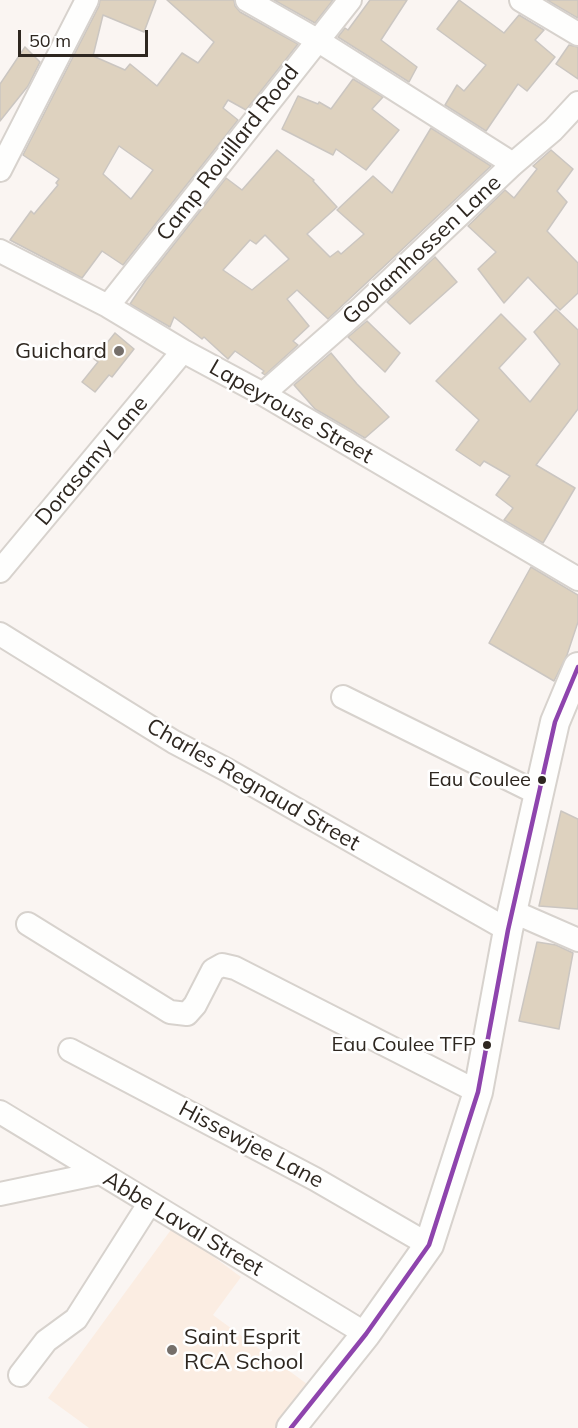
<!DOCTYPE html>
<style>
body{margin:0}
#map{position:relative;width:578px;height:1428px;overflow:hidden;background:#faf5f2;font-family:Mulish,sans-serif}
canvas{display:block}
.scale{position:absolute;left:18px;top:30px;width:130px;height:27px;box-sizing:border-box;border:3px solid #2e2720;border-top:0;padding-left:8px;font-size:18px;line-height:21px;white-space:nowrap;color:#2e2720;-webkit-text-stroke:4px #fff;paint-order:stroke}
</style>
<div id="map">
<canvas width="578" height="1428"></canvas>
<div class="scale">50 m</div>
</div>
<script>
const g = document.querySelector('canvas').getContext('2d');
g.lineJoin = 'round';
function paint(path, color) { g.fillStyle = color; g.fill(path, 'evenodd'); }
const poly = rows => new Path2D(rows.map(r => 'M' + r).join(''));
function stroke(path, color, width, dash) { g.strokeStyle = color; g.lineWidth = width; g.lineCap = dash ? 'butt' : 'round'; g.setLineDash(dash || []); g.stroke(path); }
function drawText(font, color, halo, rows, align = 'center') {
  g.font = font + ' Mulish,sans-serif'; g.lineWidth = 5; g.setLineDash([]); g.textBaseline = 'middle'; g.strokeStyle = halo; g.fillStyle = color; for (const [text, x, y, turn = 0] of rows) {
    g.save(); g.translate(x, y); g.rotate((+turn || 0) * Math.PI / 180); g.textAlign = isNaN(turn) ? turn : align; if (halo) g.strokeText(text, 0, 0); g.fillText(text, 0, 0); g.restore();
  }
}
paint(poly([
 [173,1227,241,1277,213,1315,307,1384,275,1428,89,1428,48,1398]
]), '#fbede2');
const building = poly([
 [100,0,156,0,144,32,103,15,93,56,125,70,130,64,157,86,182,53,198,63,214,42,167,0,234,0,235,6,240,12,298,44,246,110,228,100,223,108,238,120,123,265,102,251,82,278,10,240,31,211,34,214,58,185,56,183,59,179,23,155,99,6,100,0],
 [119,146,153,170,131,199,103,174,119,146],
 [274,0,333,0,315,23,274,0],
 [370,0,407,0,381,40,417,67,409,82,338,37,345,28,348,30,370,0],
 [459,0,504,33,519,15,544,30,535,40,555,57,527,91,518,84,486,131,445,105,457,85,464,91,486,65,437,29,459,0],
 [547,0,578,0,578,18,547,0],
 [569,45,578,47,578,79,556,64,569,45],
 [25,47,40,62,28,86,0,121,0,84,25,47],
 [353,79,383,97,372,109,399,130,366,170,336,149,333,155,282,129,298,96,318,104,319,102,331,109,353,79],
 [431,128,491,166,328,319,297,290,287,299,309,326,293,341,298,345,265,375,262,373,264,371,235,351,228,359,204,337,202,339,174,317,170,327,130,304,146,280,226,178,242,190,277,150,314,180,313,181,337,207,307,234,330,257,338,251,341,254,364,234,337,210,373,176,392,193,431,128],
 [265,235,289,259,252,290,223,270,250,240,256,244,265,235],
 [551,150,573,169,557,191,567,202,547,231,578,263,578,293,560,310,528,277,504,303,478,269,496,252,468,226,505,190,514,198,537,169,533,166,551,150],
 [435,257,457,282,410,324,387,302,435,257],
 [556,309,578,330,578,409,536,465,575,488,543,543,504,520,513,508,496,495,510,476,484,461,480,466,456,450,479,420,436,381,501,314,526,339,499,368,530,402,560,364,534,332,556,309],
 [367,321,400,353,385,372,348,337,367,321],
 [115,333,134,349,112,377,109,375,95,392,82,382,98,362,94,359,115,333],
 [331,353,357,384,389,417,365,438,315,409,294,385,331,353],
 [531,567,578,595,578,622,567,655,554,681,489,643,531,567],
 [561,811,578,819,578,909,539,906,561,811],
 [537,942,556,945,573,953,559,1029,519,1021,537,942]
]);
paint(building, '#ded2bf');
stroke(building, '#cbc6c1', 1.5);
const minor = poly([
 [247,0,317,40,513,164],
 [521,0,578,34],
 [0,170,87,0],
 [0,251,108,306,183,351,263,394,578,579],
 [108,306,350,0],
 [263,394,362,307,513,164,553,130,578,103],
 [0,571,183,351],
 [0,634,174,742,227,770,508,930],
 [343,697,539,794],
 [514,912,578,940],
 [28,924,170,1012,187,1014,195,1005,213,970,222,965,235,968,478,1092],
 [70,1050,315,1179,429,1245],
 [0,1112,366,1334],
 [0,1194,100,1173],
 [20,1375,46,1341,76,1319,149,1204]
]);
const major = poly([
 [291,1428,366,1334,429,1245,478,1092,508,930,555,722,578,667]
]);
stroke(minor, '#d7d2cd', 26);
stroke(major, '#d7d2cd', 32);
stroke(minor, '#fefefd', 22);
stroke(major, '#fefefd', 28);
stroke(poly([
 [291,1428,366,1334,429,1245,478,1092,508,930,555,722,578,667]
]), '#8e44ad', 4.5);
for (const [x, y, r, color] of [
 [119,351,6,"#756f6a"],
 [542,780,5,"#2e2720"],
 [487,1045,5,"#2e2720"],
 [172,1350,6,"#756f6a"]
]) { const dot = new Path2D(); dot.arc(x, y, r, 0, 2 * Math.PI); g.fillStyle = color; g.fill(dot); stroke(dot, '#fff', 2); }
drawText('20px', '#2e2720', '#fff', [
 ["Eau Coulee",531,780],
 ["Eau Coulee TFP",476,1045]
], 'right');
drawText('22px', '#2e2720', '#fff', [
 ["Camp Rouillard Road",228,153,-52],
 ["Goolamhossen Lane",422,250,-43],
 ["Lapeyrouse Street",291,412,30],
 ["Dorasamy Lane",92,461,-50],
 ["Charles Regnaud Street",253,785,30],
 ["Hissewjee Lane",251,1145,28],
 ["Abbe Laval Street",183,1224,31]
]);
drawText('22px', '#2e2720', '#fff', [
 ["Guichard",107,351],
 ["Saint Esprit",184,1337,"left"],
 ["RCA School",184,1362,"left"]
], 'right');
</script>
